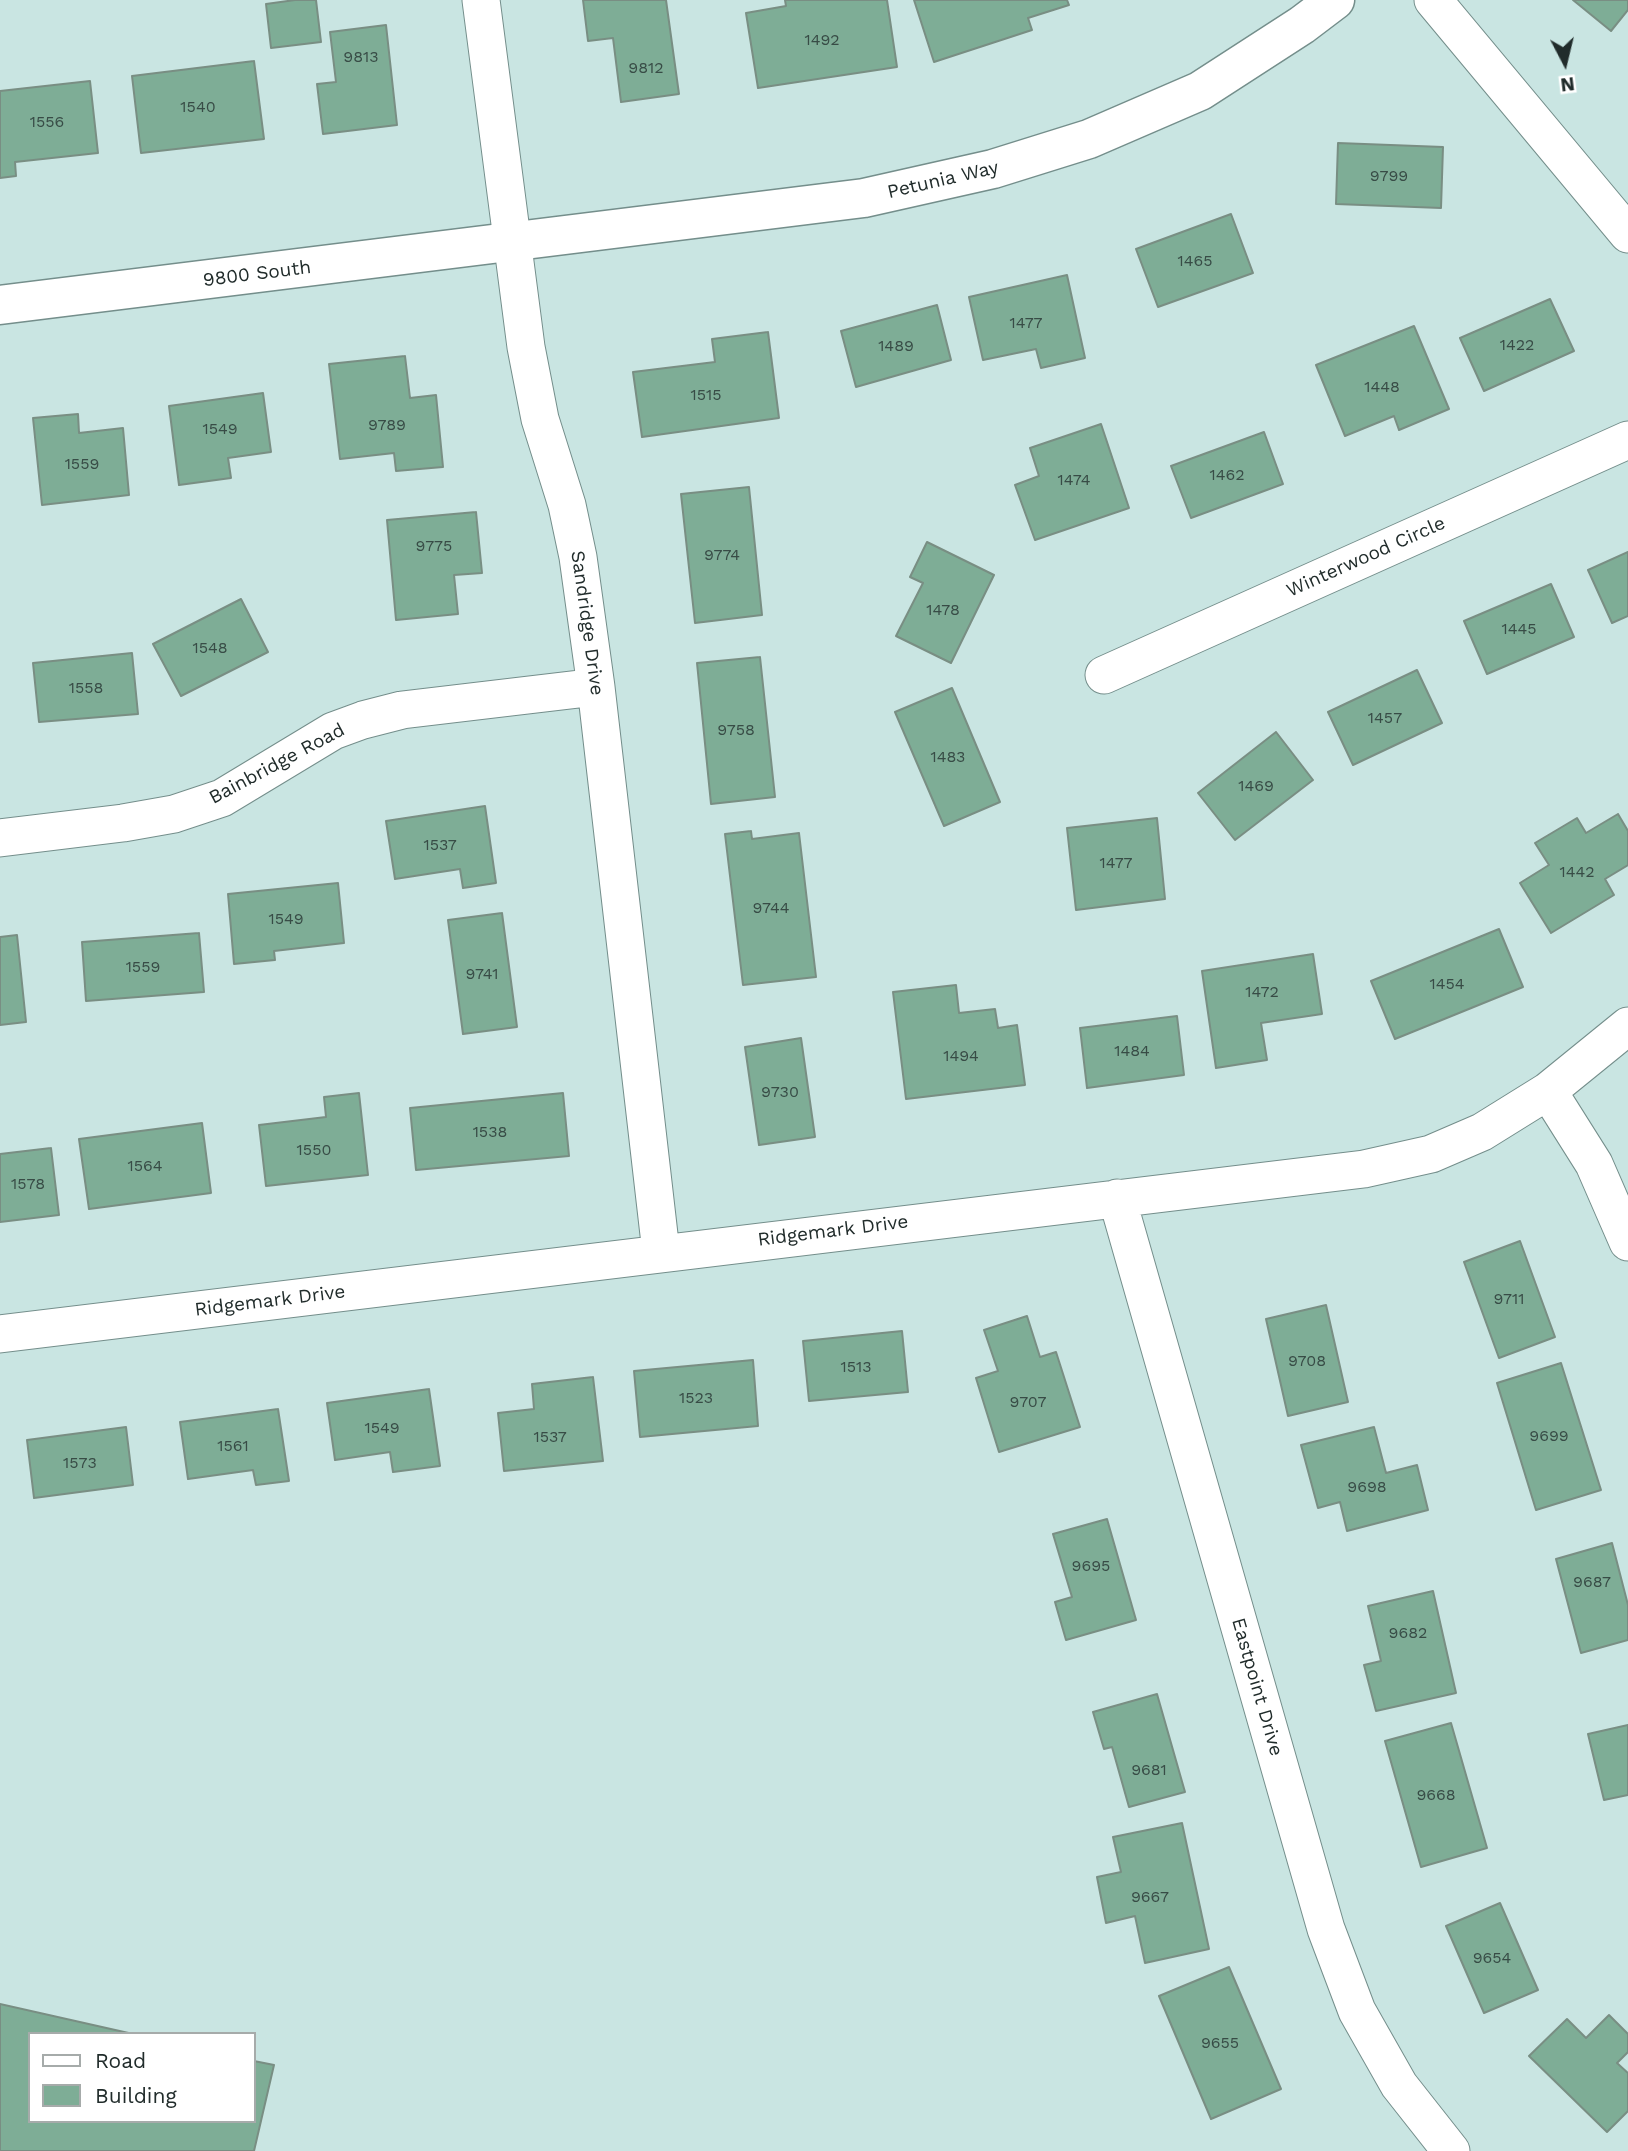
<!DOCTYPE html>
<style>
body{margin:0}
#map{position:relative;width:1628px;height:2151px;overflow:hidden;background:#c9e5e2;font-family:"Work Sans",sans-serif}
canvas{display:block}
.legend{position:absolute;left:28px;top:2032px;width:228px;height:91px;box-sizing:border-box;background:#fff;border:2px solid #a6abaa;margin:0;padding:9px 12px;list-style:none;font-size:21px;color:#212c2b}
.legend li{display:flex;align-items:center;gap:14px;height:35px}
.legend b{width:35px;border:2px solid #a6abaa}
.north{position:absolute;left:1530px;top:28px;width:70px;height:70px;-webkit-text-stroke:5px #fff;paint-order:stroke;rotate:173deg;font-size:19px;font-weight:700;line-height:28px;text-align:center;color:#212c2b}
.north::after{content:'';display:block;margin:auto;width:24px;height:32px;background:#212c2b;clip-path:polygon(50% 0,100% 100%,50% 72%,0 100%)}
</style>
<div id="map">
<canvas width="1628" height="2151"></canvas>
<ul class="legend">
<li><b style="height:9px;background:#fff"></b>Road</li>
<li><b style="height:19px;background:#7ead96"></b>Building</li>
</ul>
<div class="north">N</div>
</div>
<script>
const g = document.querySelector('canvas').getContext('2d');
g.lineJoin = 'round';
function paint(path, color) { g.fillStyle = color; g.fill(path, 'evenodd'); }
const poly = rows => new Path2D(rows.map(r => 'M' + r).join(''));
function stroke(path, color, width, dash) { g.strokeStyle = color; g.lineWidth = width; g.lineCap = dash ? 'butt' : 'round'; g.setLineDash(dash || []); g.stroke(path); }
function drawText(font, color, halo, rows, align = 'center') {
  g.font = font + ' "Work Sans",sans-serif'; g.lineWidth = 6; g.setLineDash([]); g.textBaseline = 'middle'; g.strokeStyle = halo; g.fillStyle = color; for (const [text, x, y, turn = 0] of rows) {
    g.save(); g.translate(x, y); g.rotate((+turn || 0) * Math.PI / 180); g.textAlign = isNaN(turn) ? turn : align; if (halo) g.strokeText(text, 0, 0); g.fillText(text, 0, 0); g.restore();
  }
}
const building = poly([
 [295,0,316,0,321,42,271,48,266,4,295,0],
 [583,0,666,0,679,94,621,102,613,38,588,41,583,0],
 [785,0,887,0,897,67,758,88,746,13,786,6,785,0],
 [914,0,1067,0,1069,5,1028,18,1032,30,934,62,914,0],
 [1573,0,1628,0,1628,10,1611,31,1573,0],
 [386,25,397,125,323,134,317,84,336,82,330,32,386,25],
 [254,61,264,139,141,153,132,76,254,61],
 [90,81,98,153,15,162,16,176,0,178,0,91,90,81],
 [1338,143,1443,147,1441,208,1336,204,1338,143],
 [1231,214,1253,273,1158,307,1136,249,1231,214],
 [1067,275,1085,358,1041,368,1036,349,983,360,969,297,1067,275],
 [1550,299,1574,351,1484,391,1460,338,1550,299],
 [937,305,951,360,856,387,841,331,937,305],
 [1414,326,1449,409,1399,430,1394,416,1345,436,1316,365,1414,326],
 [768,332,779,418,642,437,633,372,715,362,712,339,768,332],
 [405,356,410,398,436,395,443,467,396,471,394,453,340,459,329,364,405,356],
 [263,393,271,452,228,458,231,478,179,485,169,406,263,393],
 [78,414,79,433,123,428,129,495,42,505,33,418,78,414],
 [1101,424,1129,508,1035,540,1015,485,1039,476,1030,448,1101,424],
 [1264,432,1283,484,1191,518,1171,466,1264,432],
 [749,487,762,615,695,623,681,494,749,487],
 [476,512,482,573,454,575,458,614,396,620,387,520,476,512],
 [927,542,994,575,951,663,896,636,923,583,910,577,927,542],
 [1628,552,1628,616,1612,623,1588,570,1628,552],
 [1551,584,1574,637,1487,674,1464,621,1551,584],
 [241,599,268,652,181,696,153,644,241,599],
 [132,653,138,714,39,722,33,663,132,653],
 [760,657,775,797,711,804,697,663,760,657],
 [1417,670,1442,723,1353,765,1328,712,1417,670],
 [952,688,1000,802,944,826,895,712,952,688],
 [1276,732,1313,780,1235,840,1198,793,1276,732],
 [485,806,496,883,463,888,460,869,395,879,386,821,485,806],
 [1618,814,1628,831,1628,865,1605,879,1614,895,1551,933,1520,883,1549,865,1535,843,1577,818,1586,833,1618,814],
 [1157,818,1165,899,1076,910,1067,828,1157,818],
 [751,831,752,839,799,833,816,977,743,985,725,834,751,831],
 [338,883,344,943,274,951,275,960,234,964,228,894,338,883],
 [502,913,517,1027,463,1034,448,920,502,913],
 [1499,929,1523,987,1395,1039,1371,981,1499,929],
 [199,933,204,992,86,1001,82,942,199,933],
 [17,935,26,1022,0,1025,0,937,17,935],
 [1313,954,1322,1014,1261,1023,1267,1060,1216,1068,1202,971,1313,954],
 [956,985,959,1013,995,1009,998,1028,1017,1025,1025,1085,906,1099,893,992,956,985],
 [1177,1016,1184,1075,1087,1088,1080,1028,1177,1016],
 [801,1038,815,1137,759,1145,745,1047,801,1038],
 [359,1093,368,1175,266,1186,259,1125,326,1117,324,1097,359,1093],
 [563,1093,569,1156,416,1170,410,1108,563,1093],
 [202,1123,211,1193,89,1209,79,1139,202,1123],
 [51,1148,59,1215,0,1222,0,1154,51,1148],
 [1520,1241,1555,1337,1499,1358,1464,1262,1520,1241],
 [1326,1305,1348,1402,1288,1416,1266,1319,1326,1305],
 [1027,1316,1040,1357,1056,1352,1080,1427,999,1452,976,1378,998,1371,984,1330,1027,1316],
 [902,1331,908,1392,809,1401,803,1341,902,1331],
 [753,1360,758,1426,640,1437,634,1371,753,1360],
 [1561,1363,1601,1490,1536,1510,1497,1383,1561,1363],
 [593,1377,603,1461,504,1471,498,1413,534,1409,532,1384,593,1377],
 [429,1389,440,1466,393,1472,390,1452,335,1460,327,1403,429,1389],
 [278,1409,289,1481,256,1485,253,1470,188,1479,180,1422,278,1409],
 [126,1427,133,1485,34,1498,27,1440,126,1427],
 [1374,1427,1386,1473,1417,1465,1428,1510,1347,1531,1340,1502,1318,1508,1301,1445,1374,1427],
 [1107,1519,1136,1620,1066,1640,1055,1602,1072,1597,1053,1534,1107,1519],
 [1612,1543,1628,1605,1628,1640,1581,1653,1556,1559,1612,1543],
 [1433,1591,1456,1693,1376,1711,1364,1665,1381,1661,1368,1606,1433,1591],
 [1157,1694,1185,1792,1129,1807,1112,1747,1104,1749,1093,1712,1157,1694],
 [1451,1723,1487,1848,1421,1867,1385,1741,1451,1723],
 [1628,1725,1628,1795,1604,1800,1588,1734,1628,1725],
 [1182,1823,1209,1949,1145,1963,1135,1916,1106,1923,1097,1877,1121,1872,1113,1837,1182,1823],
 [1500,1903,1538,1990,1484,2013,1446,1926,1500,1903],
 [1229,1967,1281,2089,1211,2119,1159,1996,1229,1967],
 [0,2004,133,2034,30,2034,30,2121,254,2121,254,2061,274,2065,254,2151,0,2151,0,2004],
 [1609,2015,1628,2034,1628,2052,1617,2063,1628,2073,1628,2111,1607,2132,1529,2056,1567,2019,1586,2038,1609,2015]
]);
paint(building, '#7ead96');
stroke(building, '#798e83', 2);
const minor = poly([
 [481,0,526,347,540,419,567,505,578,557,596,687,661,1252],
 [1433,0,1628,234],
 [1104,675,1628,440],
 [0,838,123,823,174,814,222,798,333,731,363,720,402,710,596,687],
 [1548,1091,1594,1164,1628,1242],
 [1117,1198,1326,1929,1357,2011,1399,2085,1451,2151],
 [0,1334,1364,1169,1431,1154,1482,1132,1548,1091,1628,1026]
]);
const tertiary = poly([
 [0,305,864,198,993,169,1089,139,1200,91,1302,25,1335,0]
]);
stroke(minor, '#748e8b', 39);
stroke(tertiary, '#748e8b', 41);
stroke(minor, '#fff', 37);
stroke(tertiary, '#fff', 38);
drawText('16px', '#384c46', null, [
 ["1492",822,40],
 ["9813",361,57],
 ["9812",646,68],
 ["1540",198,107],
 ["1556",47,122],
 ["9799",1389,176],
 ["1465",1195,261],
 ["1477",1026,323],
 ["1422",1517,345],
 ["1489",896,346],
 ["1448",1382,387],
 ["1515",706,395],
 ["9789",387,425],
 ["1549",220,429],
 ["1559",82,464],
 ["1462",1227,475],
 ["1474",1074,480],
 ["9775",434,546],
 ["9774",722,555],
 ["1478",943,610],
 ["1445",1519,629],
 ["1548",210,648],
 ["1558",86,688],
 ["1457",1385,718],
 ["9758",736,730],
 ["1483",948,757],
 ["1469",1256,786],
 ["1537",440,845],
 ["1477",1116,863],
 ["1442",1577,872],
 ["9744",771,908],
 ["1549",286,919],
 ["1559",143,967],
 ["9741",482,974],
 ["1454",1447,984],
 ["1472",1262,992],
 ["1484",1132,1051],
 ["1494",961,1056],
 ["9730",780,1092],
 ["1538",490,1132],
 ["1550",314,1150],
 ["1564",145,1166],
 ["1578",28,1184],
 ["9711",1509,1299],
 ["9708",1307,1361],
 ["1513",856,1367],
 ["1523",696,1398],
 ["9707",1028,1402],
 ["1549",382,1428],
 ["9699",1549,1436],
 ["1537",550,1437],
 ["1561",233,1446],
 ["1573",80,1463],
 ["9698",1367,1487],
 ["9695",1091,1566],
 ["9687",1592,1582],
 ["9682",1408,1633],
 ["9681",1149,1770],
 ["9668",1436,1795],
 ["9667",1150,1897],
 ["9654",1492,1958],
 ["9655",1220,2043]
]);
drawText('19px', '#212c2b', '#fff', [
 ["Petunia Way",943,180,-13],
 ["9800 South",257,274,-7],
 ["Winterwood Circle",1366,557,-24],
 ["Sandridge Drive",587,623,82],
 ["Bainbridge Road",277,764,-28],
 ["Ridgemark Drive",833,1231,-7],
 ["Ridgemark Drive",270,1301,-7],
 ["Eastpoint Drive",1257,1687,74]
]);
</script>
